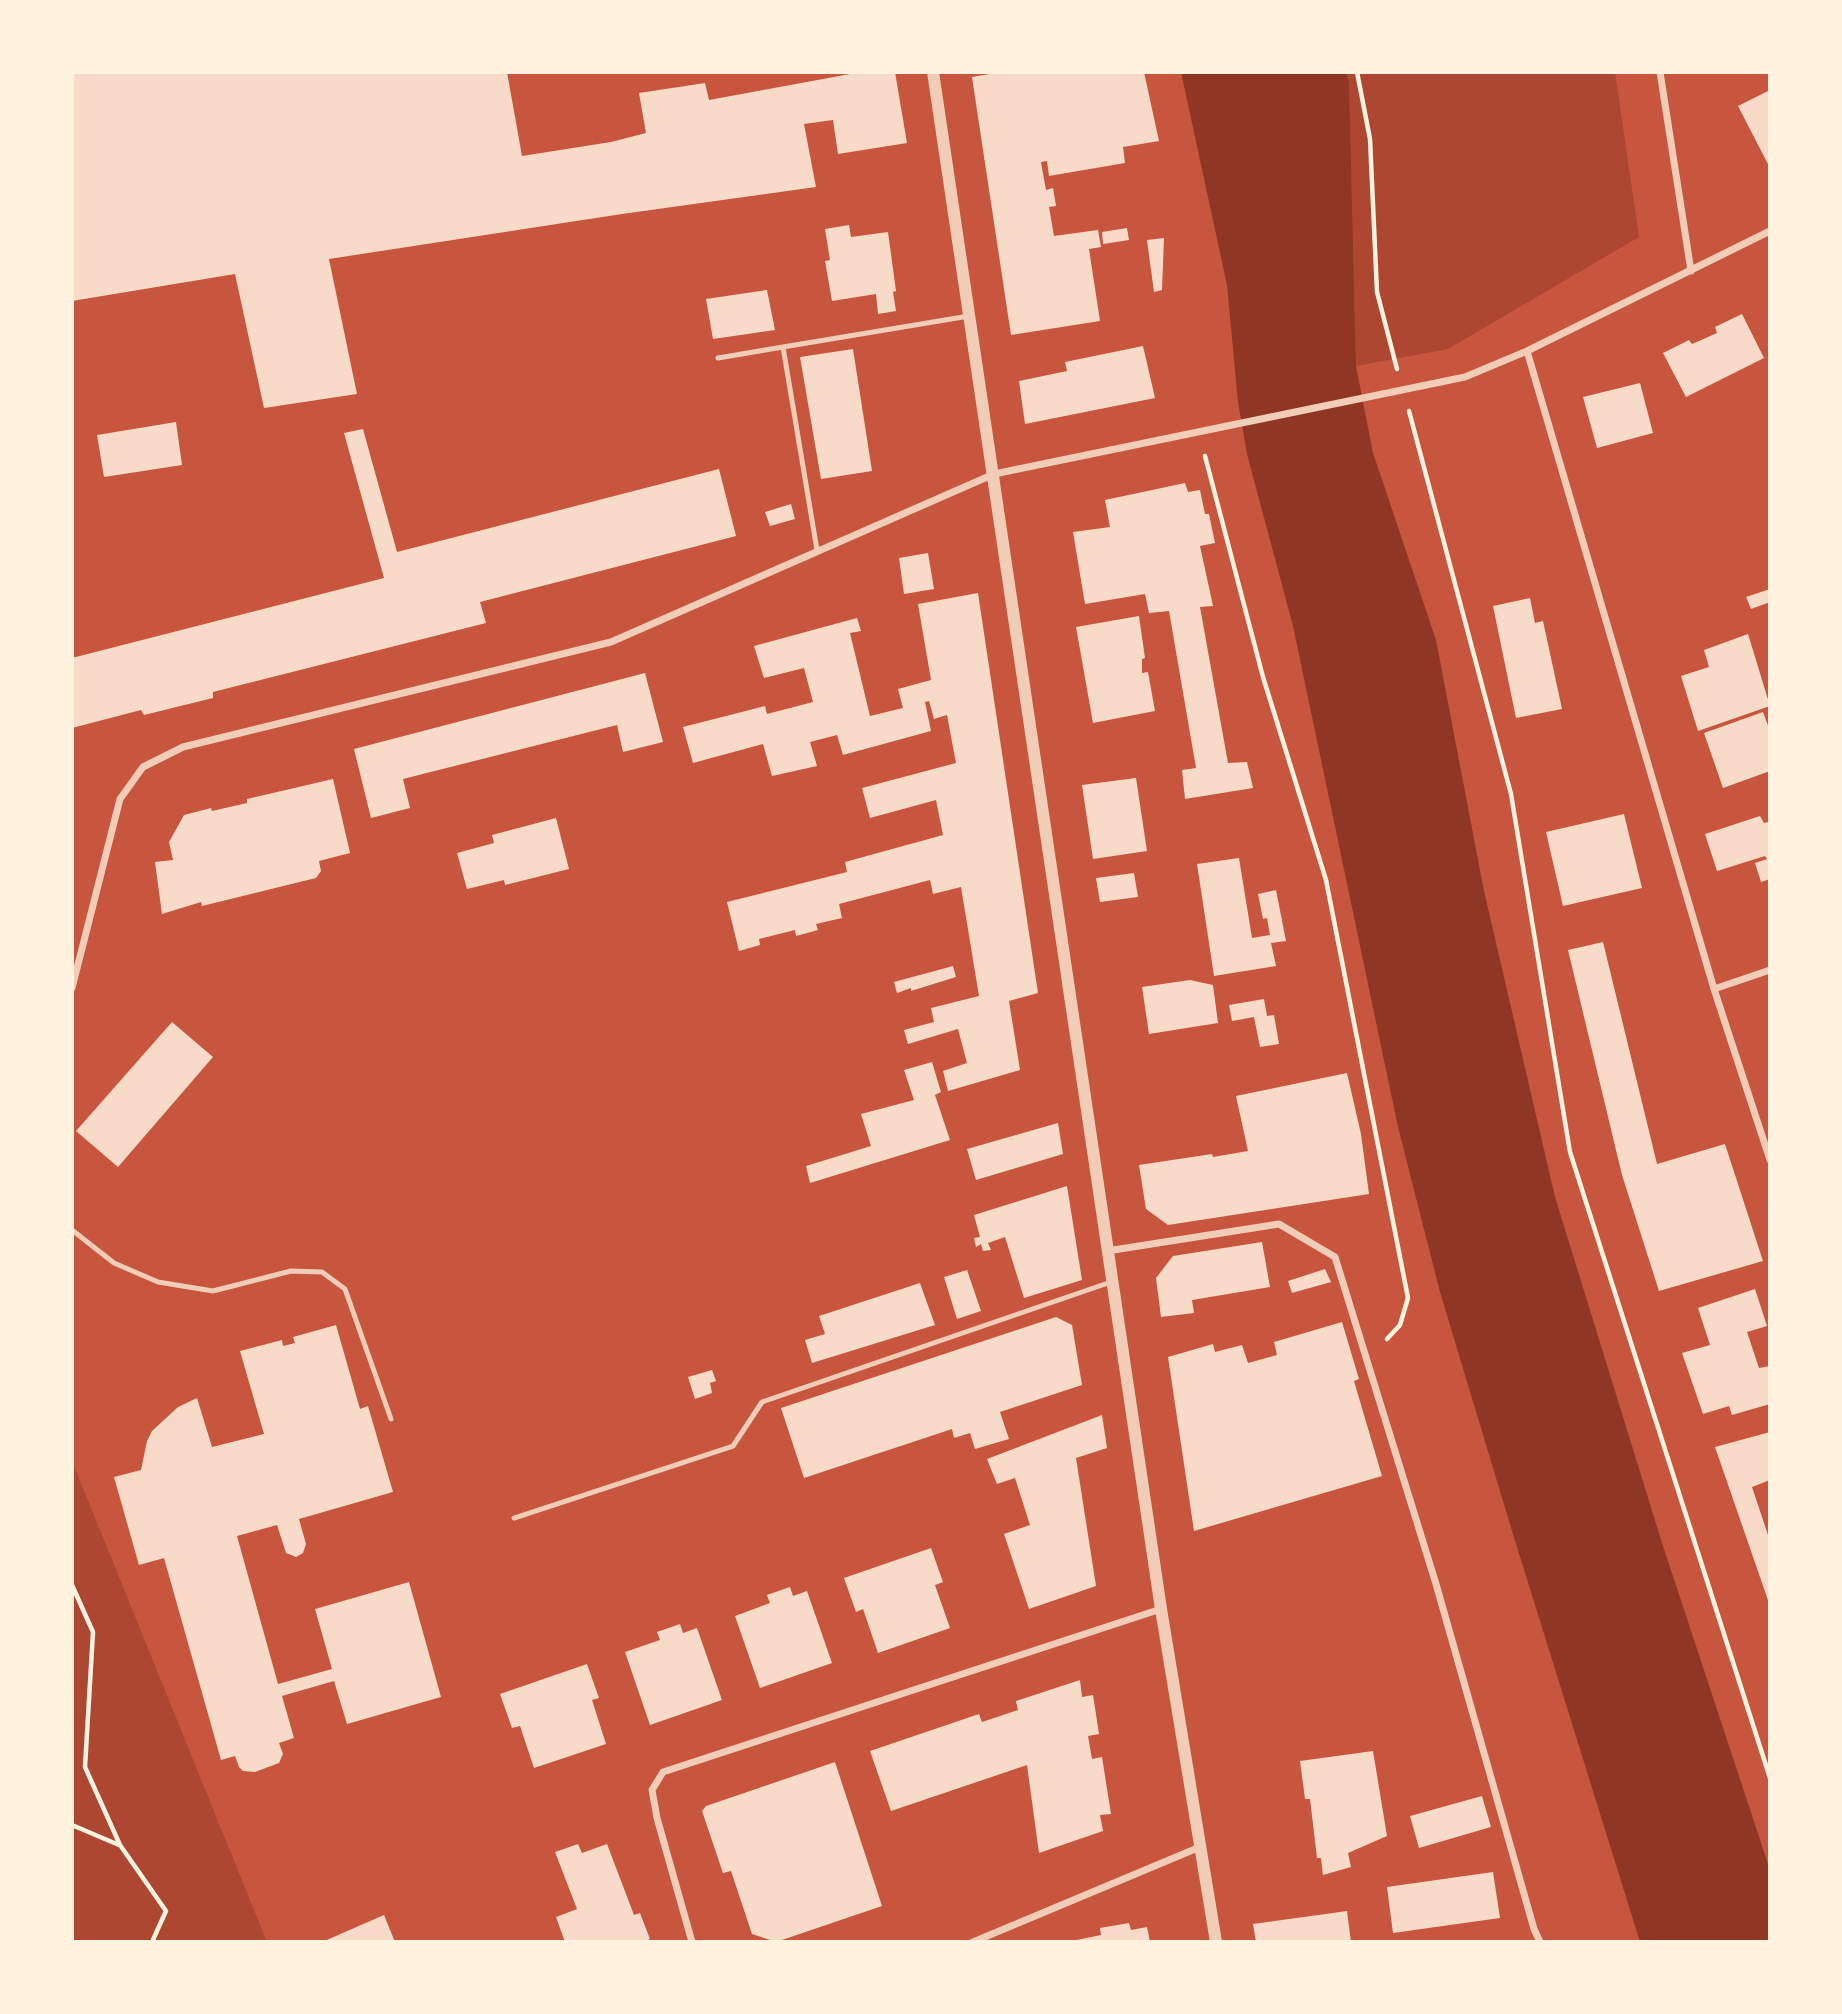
<!DOCTYPE html>
<style>
body{margin:0}
#map{position:relative;width:1842px;height:2014px;overflow:hidden;background:#c8553d;font-family:Lora,serif}
canvas{display:block}
.frame{position:absolute;inset:0;border:74px solid #fff3e0;pointer-events:none}
</style>
<div id="map">
<canvas width="1842" height="2014"></canvas>
<div class="frame"></div>
</div>
<script>
const g = document.querySelector('canvas').getContext('2d');
g.lineJoin = 'round';
function paint(path, color) { g.fillStyle = color; g.fill(path, 'evenodd'); }
const poly = rows => new Path2D(rows.map(r => 'M' + r).join(''));
function stroke(path, color, width, dash) { g.strokeStyle = color; g.lineWidth = width; g.lineCap = dash ? 'butt' : 'round'; g.setLineDash(dash || []); g.stroke(path); }
paint(poly([
 [1346,72,1615,72,1639,237,1448,349,1356,366,1349,82],
 [72,1461,267,1942,72,1942]
]), '#ae4732');
paint(poly([
 [1181,72,1346,72,1349,82,1356,366,1373,453,1436,640,1484,891,1555,1197,1662,1543,1770,1870,1770,1942,1640,1942,1512,1531,1440,1292,1398,1127,1293,626,1247,454,1238,402,1227,285]
]), '#8f3625');
paint(poly([
 [72,72,507,72,522,156,611,142,646,133,639,93,705,83,709,100,850,74,850,72,895,72,907,143,838,154,833,120,804,124,816,187,622,214,329,259,357,394,264,408,235,274,72,301],
 [1001,72,1144,72,1159,141,1123,147,1125,163,1049,176,1047,161,1041,162,1046,190,1053,188,1056,206,1049,207,1054,236,1098,230,1101,247,1089,249,1100,321,1011,335,972,77],
 [1770,90,1770,168,1738,106],
 [849,225,851,237,888,232,896,291,893,292,896,311,878,314,876,294,832,301,825,261,830,260,825,229],
 [1127,228,1129,240,1103,244,1102,232],
 [1164,238,1162,290,1154,292,1147,240],
 [767,290,775,330,713,339,706,299],
 [1742,314,1764,358,1686,397,1663,353,1689,340,1692,344,1717,333,1715,327],
 [1143,346,1155,398,1025,424,1019,381,1067,371,1065,362],
 [853,349,872,471,821,479,800,357],
 [1640,383,1653,433,1597,448,1583,397],
 [176,422,182,465,104,477,97,435],
 [363,429,397,552,719,469,736,536,480,602,486,623,213,692,213,698,144,715,141,710,72,728,72,658,384,578,344,433],
 [1185,483,1188,492,1200,490,1205,514,1209,514,1215,543,1200,546,1213,606,1200,607,1228,763,1247,762,1253,788,1185,799,1182,770,1196,768,1169,611,1149,613,1145,594,1085,604,1073,532,1110,527,1105,500],
 [791,504,795,519,770,526,765,512],
 [928,553,934,589,904,594,899,558],
 [1770,589,1770,602,1751,609,1746,597],
 [978,593,1038,993,1009,1001,1020,1070,948,1091,943,1071,967,1063,958,1029,908,1044,904,1030,934,1022,931,1008,979,996,961,887,933,894,930,880,839,904,842,918,816,924,818,930,796,936,795,930,759,939,760,945,739,951,727,902,847,872,845,862,943,835,936,800,870,818,862,788,956,763,947,715,934,719,929,701,925,702,931,731,843,755,837,735,810,742,817,766,772,776,763,744,693,763,683,727,765,706,767,714,813,702,804,668,764,678,754,646,857,618,861,631,850,633,870,716,903,708,898,689,931,680,918,604],
 [1530,598,1535,623,1543,621,1562,709,1516,718,1493,606],
 [1139,616,1145,658,1142,659,1142,673,1148,672,1155,711,1093,723,1076,627],
 [1748,634,1770,706,1698,731,1681,676,1709,667,1704,650],
 [645,673,663,742,623,752,617,725,403,779,410,808,371,818,354,749],
 [1763,712,1770,731,1770,771,1723,788,1704,733],
 [1136,778,1147,851,1093,859,1082,785],
 [333,779,350,853,319,861,321,871,316,878,202,906,201,902,162,914,155,862,173,860,169,842,184,815,211,808,212,811,247,803,247,799],
 [1624,814,1642,888,1563,906,1546,832],
 [1760,816,1764,823,1768,822,1770,830,1770,879,1761,882,1755,863,1767,859,1765,856,1717,871,1705,834],
 [556,818,569,869,505,885,504,880,467,889,457,853,494,843,492,835],
 [1239,858,1252,938,1270,935,1267,918,1263,919,1258,894,1276,890,1286,941,1271,943,1276,966,1214,976,1197,864],
 [1134,873,1138,897,1100,902,1096,878],
 [1603,942,1657,1164,1725,1144,1763,1261,1659,1291,1622,1175,1568,950],
 [953,966,956,977,911,991,911,988,897,993,894,982],
 [1190,980,1213,985,1218,1023,1149,1034,1142,987],
 [1264,999,1267,1016,1274,1015,1279,1044,1260,1047,1254,1017,1232,1021,1229,1005],
 [172,1022,213,1057,118,1167,76,1131],
 [932,1062,941,1092,935,1095,950,1140,810,1183,806,1166,871,1146,861,1114,914,1100,904,1070],
 [1347,1073,1361,1134,1369,1194,1168,1225,1146,1209,1139,1165,1212,1154,1213,1157,1248,1151,1236,1096],
 [1058,1123,1063,1154,976,1180,967,1149],
 [1067,1186,1082,1280,1024,1298,1005,1237,988,1243,991,1250,983,1251,981,1244,976,1247,974,1238,980,1237,974,1215],
 [1262,1242,1270,1287,1192,1300,1194,1313,1161,1317,1156,1278,1173,1256],
 [1325,1269,1331,1282,1292,1293,1288,1281],
 [967,1270,981,1311,957,1319,944,1277],
 [920,1283,935,1325,812,1363,805,1340,825,1334,819,1316],
 [1755,1289,1767,1326,1747,1332,1759,1368,1770,1366,1770,1404,1732,1415,1729,1406,1703,1414,1682,1353,1710,1345,1698,1308],
 [1056,1317,1072,1325,1082,1385,1000,1412,1009,1439,975,1449,970,1433,954,1438,952,1429,804,1478,781,1408],
 [1342,1322,1359,1379,1354,1381,1382,1476,1194,1531,1168,1357,1213,1344,1215,1352,1242,1345,1248,1363,1277,1355,1274,1342],
 [336,1325,360,1409,368,1406,393,1492,299,1519,306,1544,303,1553,296,1557,286,1553,277,1525,237,1536,278,1684,332,1669,315,1609,409,1582,441,1697,347,1724,334,1681,282,1696,294,1738,279,1743,283,1754,279,1763,255,1772,243,1771,239,1767,235,1756,221,1760,164,1558,139,1565,114,1477,141,1470,147,1441,152,1431,178,1407,197,1398,212,1447,264,1434,240,1351,282,1340,283,1346,295,1343,293,1337],
 [712,1370,716,1381,710,1383,712,1393,695,1399,688,1377],
 [1102,1415,1107,1448,1076,1458,1096,1586,1029,1609,1004,1534,1030,1525,1015,1478,997,1484,987,1459],
 [1770,1432,1770,1480,1752,1487,1770,1541,1770,1606,1715,1447],
 [931,1548,943,1582,935,1585,950,1628,878,1653,863,1609,856,1612,844,1578],
 [790,1587,793,1596,807,1591,832,1663,760,1688,735,1616,770,1603,767,1595],
 [680,1624,683,1633,697,1628,722,1700,650,1725,625,1652,660,1640,657,1632],
 [587,1664,599,1698,592,1700,606,1744,534,1768,520,1726,512,1728,500,1694],
 [1080,1680,1082,1697,1093,1695,1099,1734,1088,1736,1092,1759,1102,1757,1111,1814,1100,1815,1103,1831,1039,1853,1027,1765,891,1811,870,1751,979,1714,982,1722,1018,1710,1016,1701],
 [1373,1751,1387,1836,1348,1853,1351,1867,1323,1875,1321,1858,1317,1858,1310,1799,1305,1799,1300,1761],
 [835,1762,882,1906,776,1942,752,1934,731,1871,723,1873,702,1811,706,1806],
 [1482,1796,1491,1827,1419,1848,1410,1816],
 [578,1844,582,1853,607,1844,634,1915,640,1913,650,1939,643,1942,565,1942,556,1917,577,1909,555,1852],
 [1493,1872,1500,1918,1393,1933,1387,1887],
 [1347,1911,1351,1942,1256,1942,1253,1924],
 [384,1915,395,1942,322,1942],
 [1129,1923,1131,1930,1147,1927,1150,1942,1067,1942,1101,1935,1100,1928]
]), '#f7dbc8');
stroke(poly([
 [1357,72,1370,139,1377,292,1397,369],
 [1409,411,1511,794,1570,1152,1770,1778],
 [1205,456,1263,677,1326,880,1408,1298,1400,1325,1387,1339],
 [72,1585,93,1632,85,1767,120,1845,166,1911,152,1942],
 [72,1825,119,1845]
]), '#fff3e0', 4.5);
stroke(poly([
 [718,358,783,347],
 [817,550,783,347,969,316],
 [72,1230,114,1263,158,1282,213,1291,291,1271,322,1272,345,1289,391,1419],
 [514,1518,733,1446,762,1402,1111,1282]
]), '#f1ccb7', 5);
stroke(poly([
 [1660,72,1691,271],
 [1527,351,1714,989,1770,1160],
 [72,988,120,799,143,767,183,747,611,642,994,474,1465,377,1527,351,1770,231],
 [1714,989,1770,970],
 [1107,1251,1279,1224,1335,1257,1436,1584,1534,1929,1540,1942],
 [692,1942,657,1818,652,1790,663,1772,1161,1609],
 [973,1942,1200,1847]
]), '#f1ccb7', 7);
stroke(poly([
 [933,72,1161,1609,1216,1942]
]), '#f1ccb7', 12);
</script>
